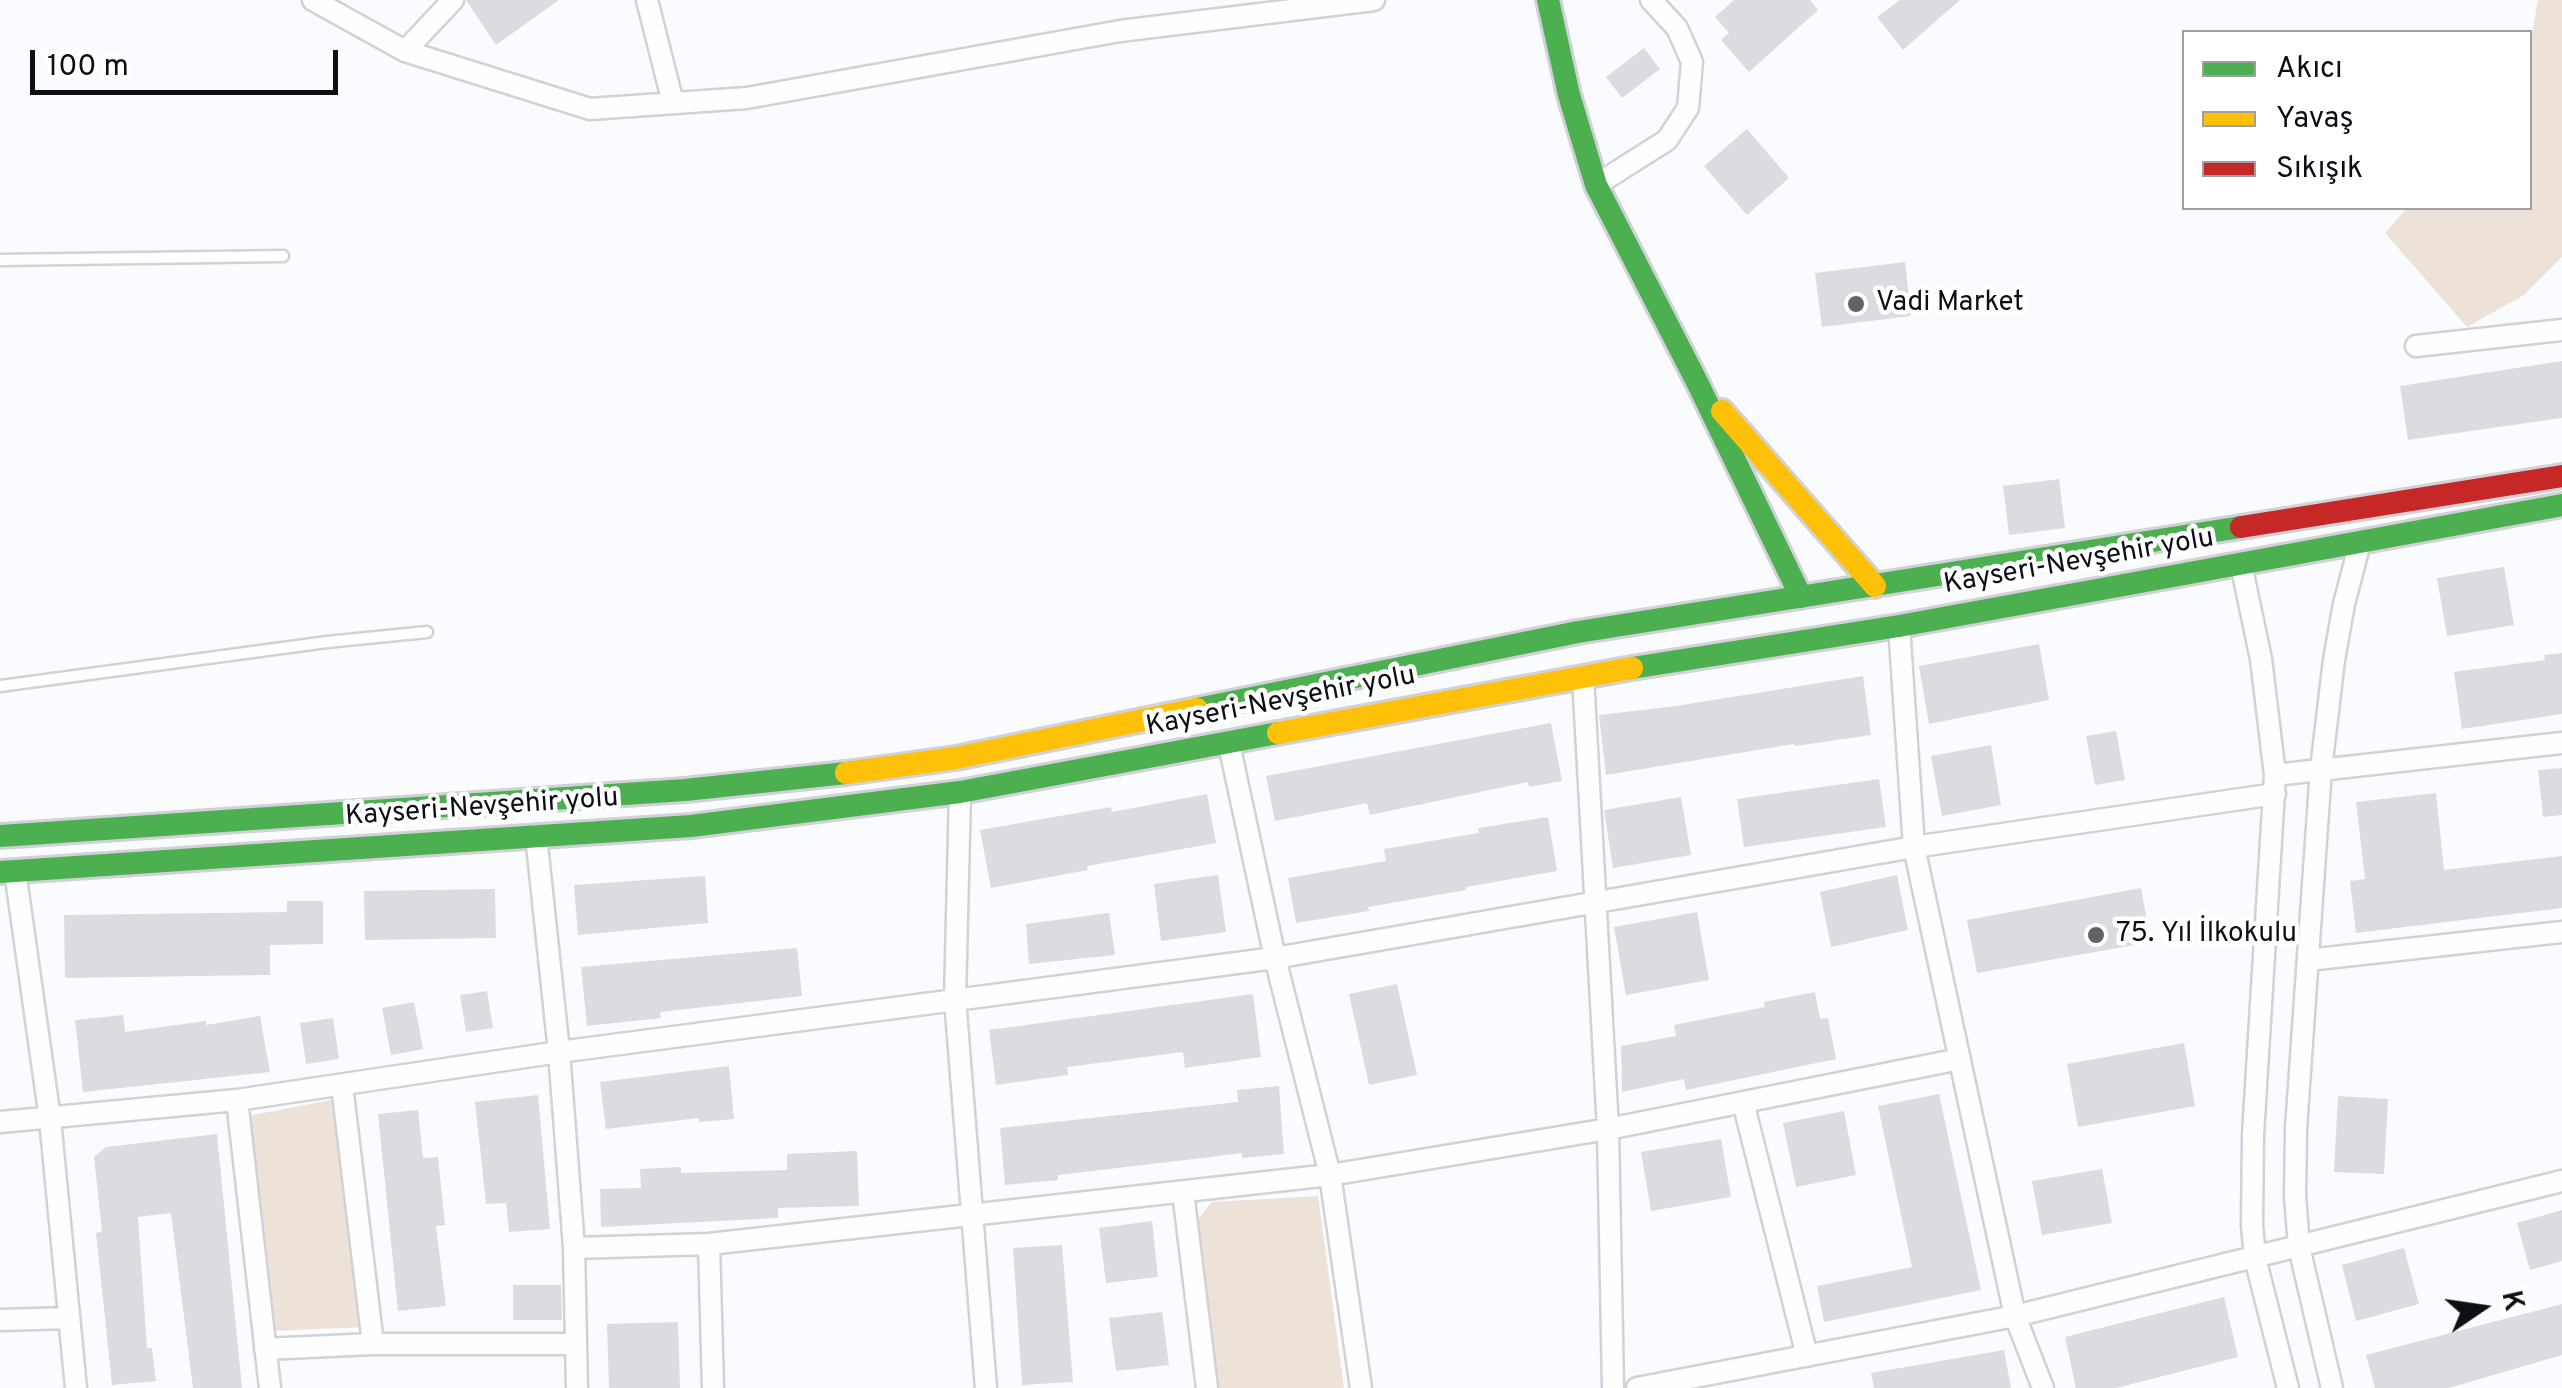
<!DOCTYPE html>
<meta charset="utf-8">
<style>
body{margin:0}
#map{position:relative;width:2562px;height:1388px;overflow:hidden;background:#fafbfe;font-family:Overpass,sans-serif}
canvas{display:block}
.legend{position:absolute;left:2182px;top:30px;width:350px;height:180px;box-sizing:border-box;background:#fff;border:2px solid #9e9fa2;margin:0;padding:12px 18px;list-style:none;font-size:30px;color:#0d0f17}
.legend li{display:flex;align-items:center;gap:20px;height:50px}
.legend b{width:50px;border:2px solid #9e9fa2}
.north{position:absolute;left:2432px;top:1258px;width:100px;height:100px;-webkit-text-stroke:8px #fff;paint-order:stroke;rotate:77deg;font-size:28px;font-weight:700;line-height:40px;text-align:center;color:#0d0f17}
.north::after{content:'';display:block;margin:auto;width:35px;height:45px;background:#0d0f17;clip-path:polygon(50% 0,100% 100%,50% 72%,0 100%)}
.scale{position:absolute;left:30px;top:50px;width:308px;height:45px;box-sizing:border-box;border:5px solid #0d0f17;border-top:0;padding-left:12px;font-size:30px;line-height:35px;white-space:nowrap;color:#0d0f17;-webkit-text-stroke:8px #fff;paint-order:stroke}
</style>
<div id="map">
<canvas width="2562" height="1388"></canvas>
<ul class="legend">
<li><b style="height:12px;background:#4caf50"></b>Akıcı</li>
<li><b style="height:12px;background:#ffc107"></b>Yavaş</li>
<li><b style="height:12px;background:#c62828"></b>Sıkışık</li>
</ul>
<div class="north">K</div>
<div class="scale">100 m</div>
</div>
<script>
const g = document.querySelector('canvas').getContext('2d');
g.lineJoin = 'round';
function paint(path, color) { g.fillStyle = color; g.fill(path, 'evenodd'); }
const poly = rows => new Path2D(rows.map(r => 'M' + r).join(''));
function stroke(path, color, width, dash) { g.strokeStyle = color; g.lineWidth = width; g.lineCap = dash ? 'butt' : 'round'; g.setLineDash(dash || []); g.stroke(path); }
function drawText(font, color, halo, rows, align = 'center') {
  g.font = font + ' Overpass,sans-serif'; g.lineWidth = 9; g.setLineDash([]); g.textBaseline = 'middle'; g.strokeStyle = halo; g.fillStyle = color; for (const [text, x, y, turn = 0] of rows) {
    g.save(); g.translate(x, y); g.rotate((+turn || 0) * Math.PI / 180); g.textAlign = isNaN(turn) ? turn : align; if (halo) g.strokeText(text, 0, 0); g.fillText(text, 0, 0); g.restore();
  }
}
paint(poly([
 [2538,0,2562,0,2562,257,2524,295,2467,327,2385,233,2407,208,2530,208,2530,45],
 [336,1099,365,1327,274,1331,248,1116],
 [1318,1196,1344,1388,1218,1388,1197,1220,1212,1202]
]), '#ede2d8');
paint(poly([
 [466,0,559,0,496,45],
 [1734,0,1810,0,1818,10,1749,72,1721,40,1729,33,1715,17],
 [1900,0,1960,0,1903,50,1877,17],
 [1644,48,1660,69,1622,98,1606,77],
 [1747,129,1789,178,1747,215,1704,166],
 [1905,262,1911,316,1822,327,1815,273],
 [2562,361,2562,418,2408,440,2400,386],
 [2059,479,2065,528,2009,535,2003,486],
 [2504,567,2514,625,2447,636,2437,578],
 [2039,644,2049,700,1929,724,1919,666],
 [2562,653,2562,714,2462,729,2454,672,2545,660,2544,655],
 [1863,676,1871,735,1795,746,1794,744,1606,775,1599,715,1676,706],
 [1551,723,1562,781,1529,787,1528,782,1370,815,1367,803,1275,821,1266,776],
 [2116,731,2125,780,2095,785,2086,736],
 [1991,745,2001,805,1942,816,1931,756],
 [2562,768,2562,815,2543,817,2538,770],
 [1879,779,1886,827,1744,847,1737,799],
 [2436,793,2444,870,2562,856,2562,908,2356,933,2350,881,2365,879,2356,802],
 [1207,794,1216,843,1087,866,1088,870,991,888,980,830,1111,807,1112,812],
 [1681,797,1691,855,1613,868,1604,810],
 [1548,817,1557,871,1466,887,1466,890,1368,907,1369,911,1296,923,1288,878,1386,861,1384,849,1479,833,1478,828],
 [1218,875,1226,932,1161,941,1154,884],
 [1897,875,1908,930,1831,947,1820,892],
 [705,876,708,923,578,935,574,885],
 [2141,888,2151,942,1977,973,1967,920],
 [495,889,496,938,365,940,364,891],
 [287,901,323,901,323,944,270,945,270,975,65,978,64,915,287,912],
 [1697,912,1709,980,1626,995,1614,927],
 [1109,913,1115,955,1029,964,1026,924],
 [797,948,802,996,660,1012,661,1018,587,1026,581,967],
 [1397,984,1417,1075,1369,1085,1349,994],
 [487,991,493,1028,466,1032,460,995],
 [1815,992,1820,1019,1828,1018,1836,1059,1686,1090,1684,1079,1622,1092,1621,1046,1676,1036,1674,1025,1765,1007,1764,1002],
 [1253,994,1261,1057,1185,1068,1183,1052,1067,1067,1068,1075,996,1085,989,1030],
 [414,1002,423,1049,391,1055,382,1008],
 [123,1015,125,1032,206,1021,206,1025,260,1016,270,1072,83,1092,75,1020],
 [333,1018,339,1059,306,1064,300,1023],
 [2184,1043,2195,1106,2078,1127,2067,1064],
 [729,1066,734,1119,699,1122,699,1118,606,1129,600,1082],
 [1279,1086,1284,1154,1242,1158,1242,1153,1194,1159,1058,1175,1058,1180,1005,1185,1000,1128,1238,1102,1237,1090],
 [1939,1094,1981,1290,1824,1322,1817,1286,1912,1267,1878,1106],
 [538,1095,550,1229,509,1232,506,1203,486,1204,475,1102],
 [2338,1096,2388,1099,2384,1174,2334,1172],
 [418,1110,423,1158,438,1157,445,1225,436,1226,446,1306,398,1311,378,1114],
 [1844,1111,1856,1175,1796,1187,1783,1123],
 [217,1134,242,1388,193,1388,171,1213,138,1217,147,1348,152,1348,156,1381,112,1385,96,1233,102,1232,94,1157,106,1147],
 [1721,1139,1731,1197,1651,1211,1641,1152],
 [857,1151,859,1206,778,1208,778,1218,601,1227,600,1189,641,1188,640,1169,681,1167,681,1173,787,1170,787,1154],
 [2102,1169,2112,1223,2042,1235,2032,1181],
 [2562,1210,2562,1261,2530,1270,2517,1223],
 [1152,1221,1158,1277,1106,1283,1099,1228],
 [1062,1245,1073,1382,1022,1385,1013,1248],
 [2404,1248,2419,1304,2356,1321,2342,1265],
 [513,1285,561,1285,562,1320,513,1320],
 [2224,1297,2238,1357,2116,1388,2076,1388,2065,1337],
 [2562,1304,2562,1355,2449,1388,2375,1388,2366,1355],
 [1162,1312,1169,1365,1116,1371,1109,1318],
 [678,1322,680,1388,609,1388,607,1324],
 [2004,1350,2011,1388,1874,1388,1871,1373]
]), '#dadce1');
const lane = poly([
 [0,260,283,256],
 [0,686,327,642,427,632]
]);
const street = poly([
 [313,0,405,51,590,109,747,98,1120,31,1374,0],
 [647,0,673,103],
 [405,51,453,0],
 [1596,185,1667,140,1688,108,1692,62,1677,28,1651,0],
 [2416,346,2562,330],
 [2241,564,2261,659,2275,775,2253,1135,2252,1225,2255,1258,2288,1388],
 [1899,626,1914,847,2015,1316,2043,1388],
 [1583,676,1608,1129,1613,1388],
 [1229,744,1275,958,1330,1175,1361,1388],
 [2275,775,2562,743],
 [960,792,955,999,986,1388],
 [536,835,559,1052,574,1248,577,1388],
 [15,871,50,1119,76,1388],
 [2308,960,2562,932],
 [342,1085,373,1344],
 [237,1100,270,1388],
 [1743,1102,1807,1356],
 [0,1122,237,1100,559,1052,1275,958,1914,847,2275,794],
 [1183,1192,1207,1388],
 [709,1244,713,1388],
 [574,1248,709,1244,1330,1175,1608,1129,1960,1059],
 [0,1320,69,1318],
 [265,1349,373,1344,576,1344],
 [1637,1388,2015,1316,2562,1181],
 [2332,1388,2299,1247,2295,1196,2296,1129,2321,769,2334,660,2344,604,2360,543]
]);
const fast = poly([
 [1548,0,1569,95,1596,185,1698,384,1801,597],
 [1632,668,1899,626,2562,505],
 [1197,709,1578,632,2241,527],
 [0,836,685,790,846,773],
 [0,872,691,826,960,792,1278,733]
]);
const slow = poly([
 [1722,411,1875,586],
 [1278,733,1632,668],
 [846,773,956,758,1197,709]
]);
const jam = poly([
 [2241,527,2562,476]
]);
stroke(lane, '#d0d2d8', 15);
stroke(street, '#d0d2d8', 25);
stroke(fast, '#d0d2d8', 28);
stroke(slow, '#d0d2d8', 28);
stroke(jam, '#d0d2d8', 28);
stroke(lane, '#fefeff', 10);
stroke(street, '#fefeff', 20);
stroke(fast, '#4caf50', 22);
stroke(slow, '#ffc107', 22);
stroke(jam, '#c62828', 22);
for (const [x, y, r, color] of [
 [1856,304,10,"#606268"],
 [2096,935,10,"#606268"]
]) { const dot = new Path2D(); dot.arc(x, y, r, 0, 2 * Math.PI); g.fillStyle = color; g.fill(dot); stroke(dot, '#fff', 4); }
drawText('28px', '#0d0f17', '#fff', [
 ["Vadi Market",1876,304],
 ["75. Yıl İlkokulu",2116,935]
], 'left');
drawText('28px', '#0d0f17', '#fff', [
 ["Kayseri-Nevşehir yolu",2079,563,-10],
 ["Kayseri-Nevşehir yolu",1281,703,-11],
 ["Kayseri-Nevşehir yolu",482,809,-4]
]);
</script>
